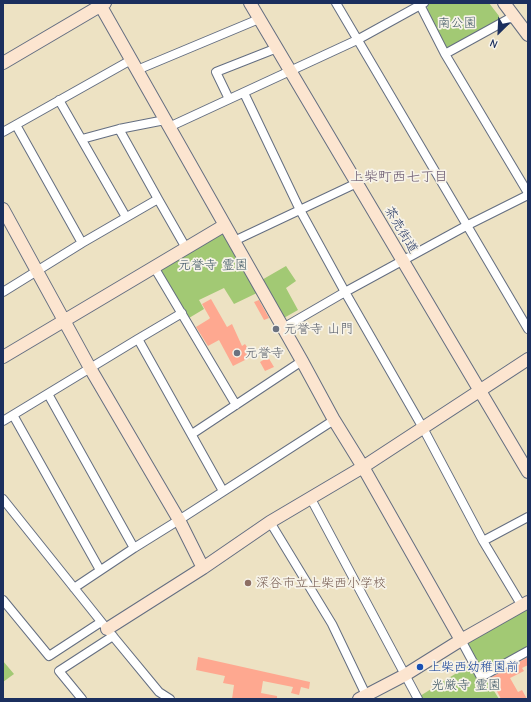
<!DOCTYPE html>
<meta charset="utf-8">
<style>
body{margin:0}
#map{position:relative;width:531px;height:702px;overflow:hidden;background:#ede2c3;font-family:"Comic Neue",sans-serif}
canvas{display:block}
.frame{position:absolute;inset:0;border:4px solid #1b2f5e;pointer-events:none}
.north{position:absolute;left:479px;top:12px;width:40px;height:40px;-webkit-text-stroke:3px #f7f3e8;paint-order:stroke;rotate:204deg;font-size:11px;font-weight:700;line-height:16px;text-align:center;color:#1b2f5e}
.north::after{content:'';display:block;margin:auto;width:14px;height:18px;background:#1b2f5e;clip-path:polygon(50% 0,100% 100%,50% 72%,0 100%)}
</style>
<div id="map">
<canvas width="531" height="702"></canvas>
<div class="frame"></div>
<div class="north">N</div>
</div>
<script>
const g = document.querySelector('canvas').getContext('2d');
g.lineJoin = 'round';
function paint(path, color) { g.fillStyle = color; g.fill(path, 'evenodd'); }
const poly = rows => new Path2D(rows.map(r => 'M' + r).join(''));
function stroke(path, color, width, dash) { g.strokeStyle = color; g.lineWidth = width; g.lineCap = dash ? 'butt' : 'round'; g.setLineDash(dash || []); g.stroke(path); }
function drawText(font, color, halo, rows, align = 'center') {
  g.font = font + ' "Comic Neue","Klee One",sans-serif'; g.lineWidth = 3.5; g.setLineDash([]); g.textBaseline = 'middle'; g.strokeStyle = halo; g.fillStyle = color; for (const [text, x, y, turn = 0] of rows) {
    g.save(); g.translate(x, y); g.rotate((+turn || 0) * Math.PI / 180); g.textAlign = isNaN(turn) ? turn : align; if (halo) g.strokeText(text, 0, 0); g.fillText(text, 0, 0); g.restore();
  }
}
paint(poly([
 [431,3,489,3,499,16,499,22,450,49,446,47,427,9,428,4],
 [223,230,259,292,234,304,224,288,199,300,204,309,189,318,159,268],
 [286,266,296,281,286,288,298,310,282,319,260,281],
 [528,602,528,651,481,677,461,640],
 [3,661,14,674,3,682],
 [471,664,486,678,499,699,422,699,420,696]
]), '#a2c974');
paint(poly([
 [211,299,227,327,232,324,242,346,245,344,249,350,246,352,249,358,233,366,219,340,208,346,196,327,209,319,210,318,202,304],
 [259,300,269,318,264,320,254,302],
 [267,346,270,351,265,354,262,348],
 [268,357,274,367,265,371,260,362],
 [198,657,310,682,309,689,301,687,299,695,291,693,293,687,263,681,261,693,277,696,277,699,232,699,234,685,223,683,225,676,196,670],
 [528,657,528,665,522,668,524,671,510,678,518,692,522,690,527,699,501,699,490,678]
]), '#fea890');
const street = poly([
 [336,3,528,329],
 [419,3,445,54,528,193],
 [445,54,514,16],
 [137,70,259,19],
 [244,93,300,210,345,292,423,428,483,541,522,606],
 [229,99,216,72,277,48],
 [59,100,126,217],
 [16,125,82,243],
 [169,127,357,40,424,3],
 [119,129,158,199],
 [3,132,131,60],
 [82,139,119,129,165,120],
 [234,241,357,183],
 [154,267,236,405],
 [3,292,82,243,158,199,186,248],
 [283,328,345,292,466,226,528,195],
 [138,339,182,313],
 [48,394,134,548],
 [13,415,100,570],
 [3,421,138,339,223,491],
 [192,434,302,361],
 [310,497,418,699],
 [3,499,107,629,159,692,170,699],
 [270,522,332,624,366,695],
 [483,541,528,517],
 [74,588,134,548,179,520,334,420],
 [3,600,49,656,101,622],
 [461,640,481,677,528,651],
 [82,699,59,671,113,636]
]);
const secondary = poly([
 [99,3,302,361,334,420,363,467,461,640],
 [250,3,528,472],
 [504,3,528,35],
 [3,63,105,3],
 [3,209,90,368,179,520,203,568],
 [3,357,225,225],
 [107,629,203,568,270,522,363,467,528,359],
 [359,699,405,675,461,640,528,602]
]);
stroke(street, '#646e81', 10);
stroke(secondary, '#646e81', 14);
stroke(street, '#fff', 8);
stroke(secondary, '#fce5d0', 12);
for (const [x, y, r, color] of [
 [276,329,4,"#6b7280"],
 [237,353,4,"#6b7280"],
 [248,583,4,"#8d6e63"],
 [420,667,4,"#1a4fb4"]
]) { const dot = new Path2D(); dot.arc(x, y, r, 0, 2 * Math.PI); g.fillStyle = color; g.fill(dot); stroke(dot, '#f7f3e8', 1.5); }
drawText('13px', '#3d5664', '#f7f3e8', [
 ["南公園",457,23],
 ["元誉寺 霊園",213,265],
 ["光厳寺 霊園",466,685]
]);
drawText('13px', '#1b2f5e', '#f7f3e8', [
 ["茶売街道",401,230,59]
]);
drawText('13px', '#5b616d', '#f7f3e8', [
 ["元誉寺 山門",284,329],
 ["元誉寺",245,353]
], 'left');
drawText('13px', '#785e54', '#f7f3e8', [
 ["深谷市立上柴西小学校",256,583]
], 'left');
drawText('13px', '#164399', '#f7f3e8', [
 ["上柴西幼稚園前",428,667]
], 'left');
drawText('14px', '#6a5970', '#f7f3e8', [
 ["上柴町西七丁目",399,177]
]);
</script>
